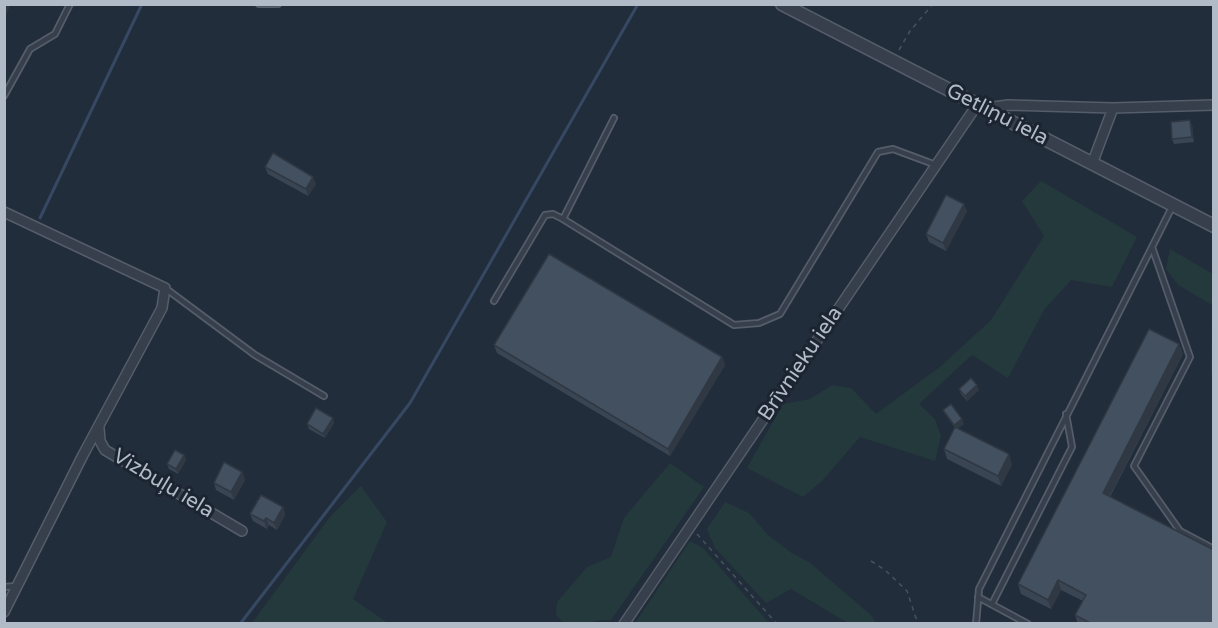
<!DOCTYPE html>
<meta charset="utf-8">
<style>
body{margin:0}
#map{position:relative;width:1218px;height:628px;overflow:hidden;background:#222d3b;font-family:"Varela Round",sans-serif}
canvas{display:block}
.frame{position:absolute;inset:0;border:6px solid #b1bac7;pointer-events:none}
</style>
<div id="map">
<canvas width="1218" height="628"></canvas>
<div class="frame"></div>
</div>
<script>
const g = document.querySelector('canvas').getContext('2d');
g.lineJoin = 'round';
function paint(path, color) { g.fillStyle = color; g.fill(path, 'evenodd'); }
const poly = rows => new Path2D(rows.map(r => 'M' + r).join(''));
function stroke(path, color, width, dash) { g.strokeStyle = color; g.lineWidth = width; g.lineCap = dash ? 'butt' : 'round'; g.setLineDash(dash || []); g.stroke(path); }
function drawText(font, color, halo, rows, align = 'center') {
  g.font = font + ' "Varela Round",sans-serif'; g.lineWidth = 6; g.setLineDash([]); g.textBaseline = 'middle'; g.strokeStyle = halo; g.fillStyle = color; for (const [text, x, y, turn = 0] of rows) {
    g.save(); g.translate(x, y); g.rotate((+turn || 0) * Math.PI / 180); g.textAlign = isNaN(turn) ? turn : align; if (halo) g.strokeText(text, 0, 0); g.fillText(text, 0, 0); g.restore();
  }
}
paint(poly([
 [1041,181,1137,237,1112,287,1071,280,1044,310,1008,378,972,355,919,404,935,419,941,436,935,461,860,437,822,481,803,497,747,468,783,404,810,399,832,385,851,388,876,414,941,366,991,320,1044,236,1022,201],
 [1170,249,1213,274,1213,375,1211,374,1212,305,1178,285,1166,269],
 [670,463,704,487,611,620,599,620,586,624,563,622,556,615,557,602,587,567,611,557,624,518],
 [361,486,387,522,353,599,388,623,252,623,329,518],
 [725,502,749,513,768,535,790,552,809,562,872,616,876,623,848,623,791,589,766,603,715,548,707,529],
 [690,541,703,548,769,623,635,623]
]), '#24393c');
stroke(poly([
 [40,218,142,4],
 [240,624,410,403,638,4]
]), '#364862', 3);
const service = poly([
 [259,4,278,4],
 [4,96,30,49,55,34,70,4],
 [614,118,563,219,734,325,759,323,780,314,878,152,893,149,936,165],
 [1173,205,1152,247,1190,357,1134,466,1180,531,1214,549],
 [165,288,255,355,324,396],
 [494,301,545,215,553,214,563,219],
 [4,587,17,586],
 [978,597,1028,624],
 [992,604,1072,447,1066,414],
 [976,624,979,589,1152,247]
]);
const minor = poly([
 [989,111,994,107,1008,105,1113,108,1214,105],
 [1092,164,1113,108],
 [4,212,165,288,162,308,83,455,4,612],
 [99,428,100,441,105,450,242,531],
 [624,624,977,105]
]);
const tertiary = poly([
 [782,4,1214,226]
]);
stroke(service, '#545d69', 8);
stroke(minor, '#545d69', 12);
stroke(tertiary, '#545d69', 15);
stroke(poly([
 [899,50,910,31,933,4],
 [697,534,777,624],
 [871,561,885,570,907,591,918,624]
]), '#425659', 1.5, [4.5, 4.5]);
stroke(service, '#363f4b', 4.5);
stroke(minor, '#363f4b', 9);
stroke(tertiary, '#363f4b', 12);
paint(poly([
 [1192,125,1194,142,1174,144,1172,139],
 [265,167,316,184,308,196,268,174],
 [967,211,946,251,929,242,926,234],
 [1179,344,1183,354,1110,497,1214,624,1078,624,1075,615,1083,601,1061,590,1051,609,1021,594,1018,584],
 [494,345,722,357,725,365,670,456,497,353],
 [959,389,979,390,967,401,961,394],
 [943,410,964,424,958,428,1012,464,1001,486,947,459,944,449,955,428,945,414],
 [333,418,334,423,325,438,309,429,307,424],
 [184,455,186,460,178,474,169,469,167,464],
 [242,472,245,480,234,500,216,490,214,483],
 [283,507,285,515,277,530,269,525,267,529,253,521,250,514]
]), '#3a4553');
paint(poly([
 [4,4,11,4,4,19],
 [1190,120,1192,125,1194,142,1192,137],
 [313,177,316,184,308,196,306,189],
 [964,204,967,211,946,251,943,243],
 [1179,344,1183,354,1106,503,1103,493],
 [722,357,725,365,670,456,668,449],
 [977,385,979,390,967,401,965,396],
 [333,418,334,423,325,438,323,434],
 [962,419,964,424,956,429,954,425],
 [1009,454,1012,464,1001,486,998,476],
 [184,455,186,460,178,474,176,469],
 [242,472,245,480,234,500,231,492],
 [283,507,285,515,277,530,274,523],
 [266,518,269,525,267,529,264,521],
 [1058,580,1061,590,1051,609,1048,600]
]), '#2f3843');
const building = poly([
 [1190,120,1192,137,1172,139,1171,122,1190,120],
 [273,153,313,177,306,189,265,167,273,153],
 [946,195,964,204,943,243,926,234,946,195],
 [549,254,722,357,668,449,494,345,549,254],
 [1149,329,1179,344,1103,493,1214,550,1214,624,1092,624,1075,615,1086,595,1058,580,1048,600,1018,584,1149,329],
 [971,378,977,385,965,396,959,389,971,378],
 [951,404,962,419,954,425,943,410,951,404],
 [316,408,333,418,323,434,307,424,316,408],
 [955,427,1009,454,998,476,944,449,955,427],
 [175,450,184,455,176,469,167,464,175,450],
 [224,462,242,472,231,492,214,483,224,462],
 [261,495,283,507,274,523,266,518,264,521,250,514,261,495]
]);
paint(building, '#435060');
stroke(building, '#2f3843', 1.5);
drawText('21px', '#b1bac7', '#1b2430', [
 ["Getliņu iela",997,115,27],
 ["Brīvnieku iela",801,364,-56],
 ["Vizbuļu iela",163,484,31]
]);
</script>
